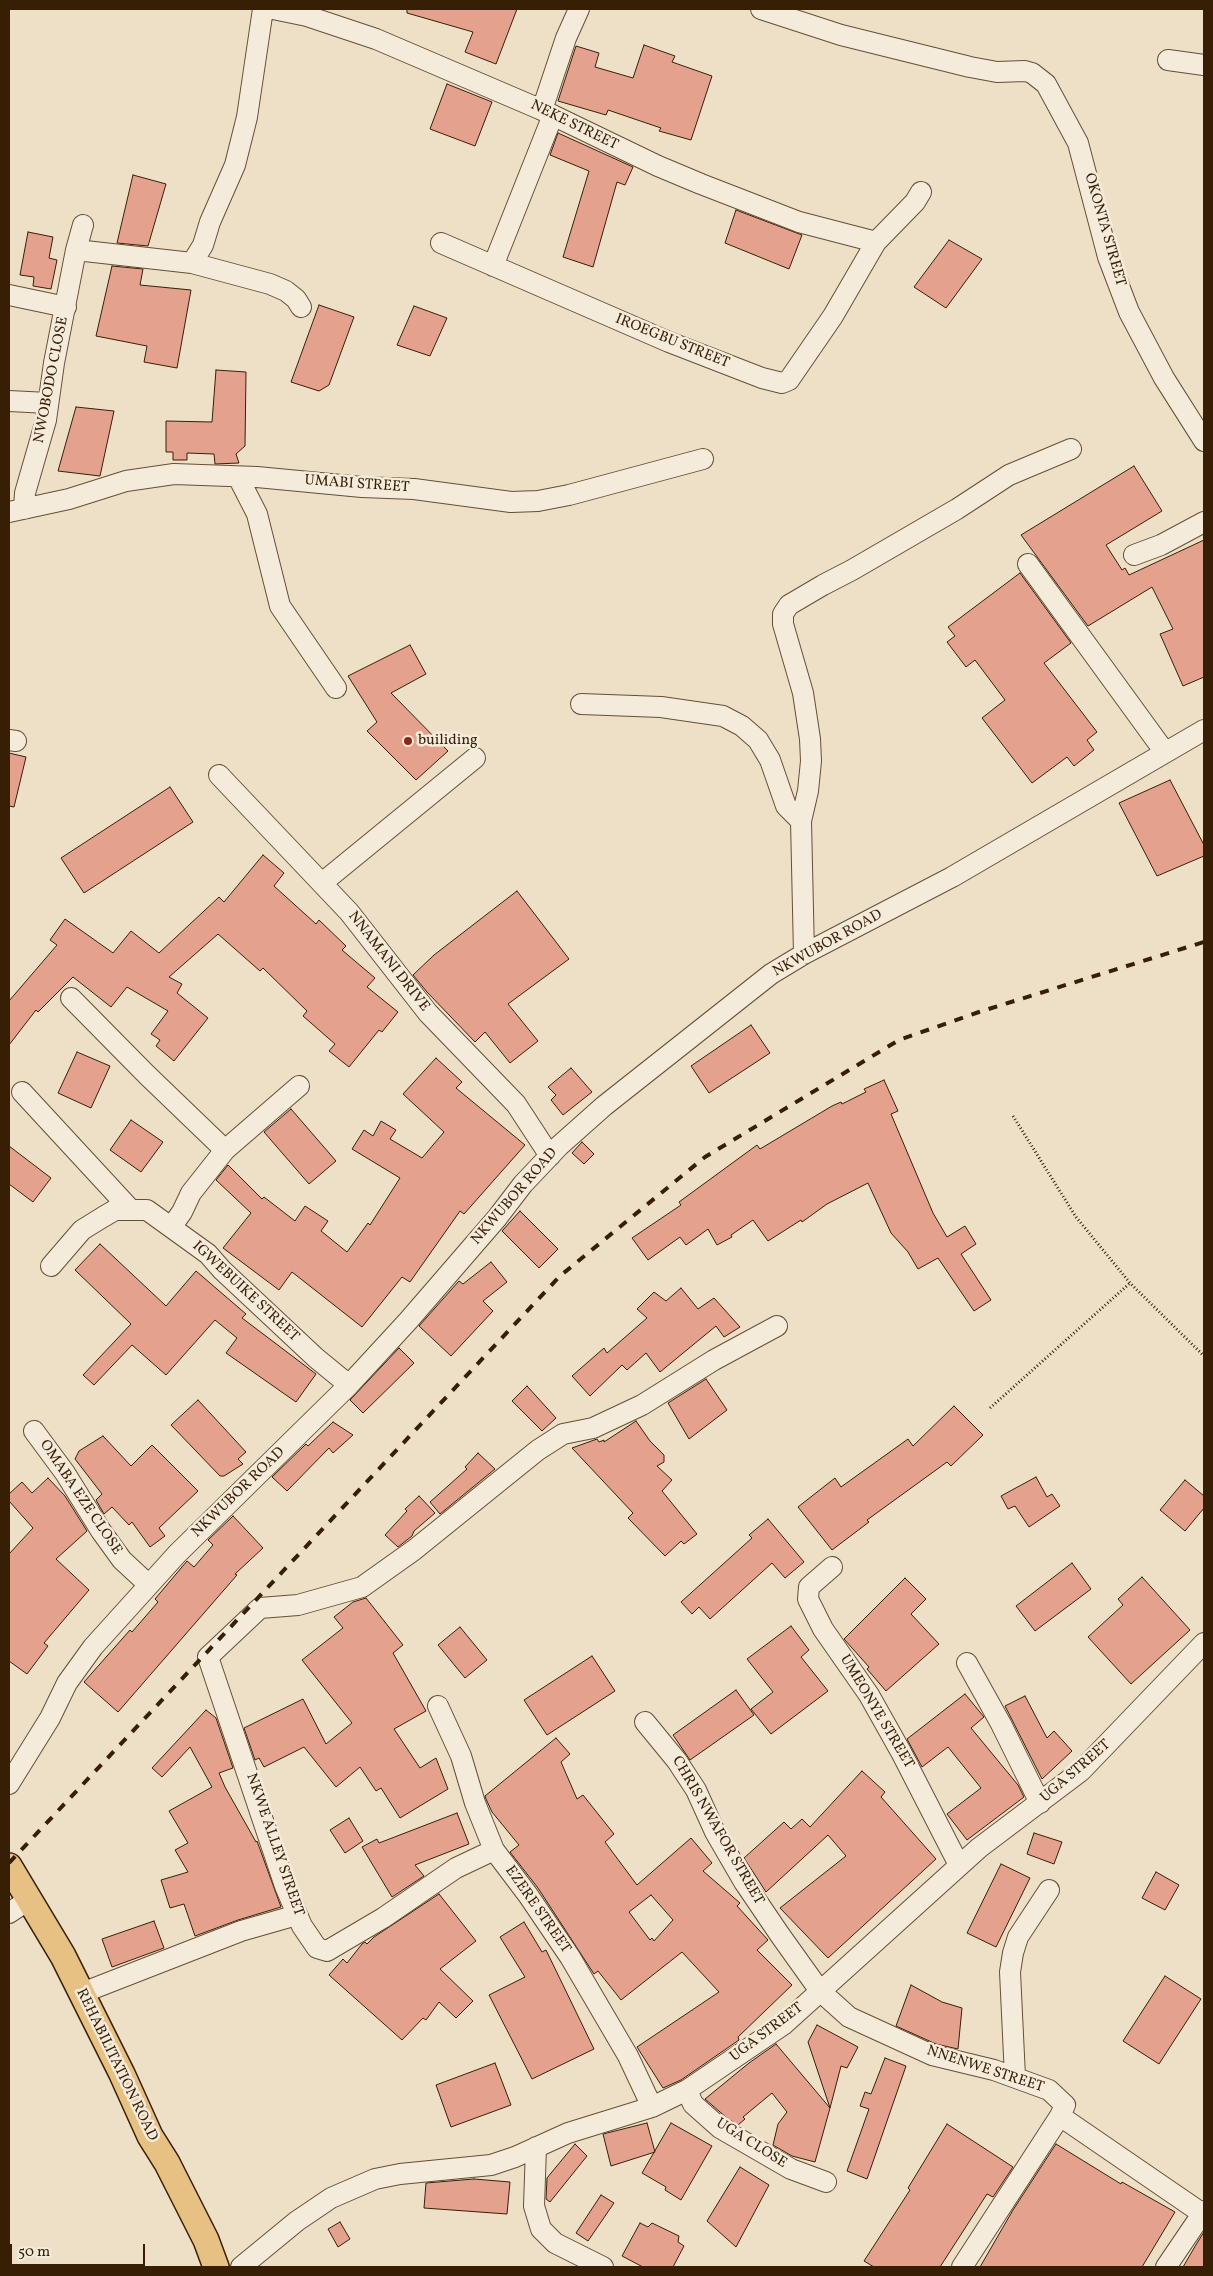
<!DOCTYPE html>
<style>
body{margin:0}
#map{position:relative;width:1213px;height:2276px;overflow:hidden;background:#eee0c7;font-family:Vollkorn,serif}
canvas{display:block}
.frame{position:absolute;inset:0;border:10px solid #371f05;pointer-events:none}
.scale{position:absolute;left:10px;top:2244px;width:135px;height:22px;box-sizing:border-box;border:2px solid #371f05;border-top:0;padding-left:6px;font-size:15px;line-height:18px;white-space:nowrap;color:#371f05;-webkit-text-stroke:4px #f4ebdb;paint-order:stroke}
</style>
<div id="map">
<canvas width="1213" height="2276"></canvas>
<div class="frame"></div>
<div class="scale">50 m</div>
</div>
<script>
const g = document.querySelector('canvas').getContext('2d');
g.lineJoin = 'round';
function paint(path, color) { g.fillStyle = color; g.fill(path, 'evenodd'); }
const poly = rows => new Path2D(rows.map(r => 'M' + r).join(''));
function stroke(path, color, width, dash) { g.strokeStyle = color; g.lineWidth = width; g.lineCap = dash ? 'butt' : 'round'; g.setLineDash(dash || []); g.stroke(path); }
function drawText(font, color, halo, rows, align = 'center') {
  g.font = font + ' Vollkorn,serif'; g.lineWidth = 5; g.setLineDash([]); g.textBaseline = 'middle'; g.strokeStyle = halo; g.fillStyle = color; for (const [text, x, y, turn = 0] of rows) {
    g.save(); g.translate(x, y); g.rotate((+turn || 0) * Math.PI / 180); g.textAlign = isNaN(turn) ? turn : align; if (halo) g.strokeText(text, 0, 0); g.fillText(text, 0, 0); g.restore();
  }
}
const building = poly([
 [407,9,517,9,496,64,465,52,473,32,407,13,407,9],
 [644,45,675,56,672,62,712,76,691,140,659,131,661,128,608,110,606,115,558,101,576,46,599,53,595,67,633,78,644,45],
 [447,84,492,102,475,146,430,129,447,84],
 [558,133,633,167,625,185,617,182,593,267,563,257,589,171,550,155,558,133],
 [133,175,166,184,148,246,117,243,133,175],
 [736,210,802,235,789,269,725,243,736,210],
 [28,232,53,237,49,258,57,260,51,289,33,286,34,277,20,275,28,232],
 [949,240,982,259,946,308,914,287,949,240],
 [112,266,143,269,140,285,191,290,177,368,144,362,147,346,96,336,112,266],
 [319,305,354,317,329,385,319,391,291,382,319,305],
 [414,306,447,318,430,356,397,345,414,306],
 [216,370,246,372,245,446,236,454,239,463,215,464,214,454,187,453,187,460,173,460,173,452,166,452,166,421,212,422,216,370],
 [76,407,114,411,100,476,58,471,76,407],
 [1134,466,1162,511,1106,545,1122,570,1125,568,1129,575,1204,540,1204,677,1183,686,1160,634,1173,629,1152,587,1088,626,1021,535,1134,466],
 [1020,573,1071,643,1044,663,1097,732,1087,740,1094,750,1074,766,1067,757,1032,783,982,718,1005,700,975,660,966,667,947,642,955,636,948,627,1020,573],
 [410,645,426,674,391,693,448,751,416,780,367,731,377,722,348,676,410,645],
 [9,753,26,757,14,807,9,806,9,753],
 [1170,780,1204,845,1204,856,1157,876,1119,803,1170,780],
 [170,787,193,822,84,893,61,858,170,787],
 [263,855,284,873,274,886,316,924,319,920,346,946,342,950,375,978,367,987,398,1012,382,1032,379,1030,349,1067,329,1051,335,1044,303,1016,307,1011,263,968,260,971,218,934,169,977,182,984,177,993,208,1018,174,1061,156,1046,160,1040,151,1034,168,1011,127,987,111,1007,73,977,38,1012,36,1010,9,1045,9,1001,57,945,50,940,65,919,113,953,131,931,159,953,219,897,224,902,263,855],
 [517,891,569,959,508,1004,538,1041,510,1063,485,1032,475,1042,427,992,413,975,434,955,517,891],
 [751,1025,770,1053,709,1093,691,1066,751,1025],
 [77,1052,110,1066,91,1108,58,1093,77,1052],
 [436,1058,462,1082,456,1088,525,1145,464,1214,460,1211,410,1282,402,1277,362,1327,292,1272,279,1290,223,1248,251,1213,216,1180,228,1165,262,1199,264,1197,295,1221,305,1206,328,1221,321,1231,347,1252,368,1223,370,1225,400,1178,352,1149,364,1130,373,1136,381,1121,396,1130,390,1139,422,1158,444,1132,403,1094,436,1058],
 [571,1068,592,1092,563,1115,551,1100,556,1095,548,1087,571,1068],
 [884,1080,898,1111,891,1114,933,1213,947,1237,965,1226,976,1244,961,1254,991,1300,974,1311,938,1258,918,1269,908,1252,891,1233,868,1183,827,1204,802,1222,801,1220,768,1241,753,1220,731,1235,732,1237,717,1245,708,1229,686,1245,680,1237,648,1260,632,1238,681,1205,679,1202,757,1145,760,1149,832,1106,841,1102,842,1104,866,1092,864,1089,884,1080],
 [291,1109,336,1161,309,1184,264,1132,291,1109],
 [131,1120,163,1142,141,1172,110,1150,131,1120],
 [582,1142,594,1154,584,1164,572,1153,582,1142],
 [9,1146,51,1178,33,1202,9,1184,9,1146],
 [520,1211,558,1249,539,1268,502,1231,520,1211],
 [100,1244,166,1306,196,1271,246,1314,242,1318,316,1374,296,1402,226,1353,237,1338,215,1320,166,1375,132,1345,94,1385,83,1375,131,1324,75,1270,100,1244],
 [491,1262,507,1282,483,1301,493,1311,451,1356,419,1326,459,1281,463,1284,491,1262],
 [681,1288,698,1309,714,1298,740,1327,724,1337,716,1326,660,1372,646,1353,627,1370,622,1365,590,1396,572,1376,604,1348,607,1353,647,1318,637,1309,654,1292,666,1301,681,1288],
 [399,1348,414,1363,363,1413,350,1400,399,1348],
 [706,1379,727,1410,689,1439,668,1403,706,1379],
 [527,1386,556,1418,542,1431,512,1401,527,1386],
 [198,1400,246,1452,238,1459,243,1464,224,1476,220,1476,171,1425,198,1400],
 [954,1406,983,1435,951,1466,947,1462,867,1520,869,1522,832,1550,798,1507,835,1478,841,1487,908,1439,913,1446,954,1406],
 [636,1421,650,1441,664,1455,664,1462,657,1466,672,1480,662,1491,697,1534,684,1544,681,1541,665,1556,628,1518,633,1513,572,1448,597,1439,599,1442,604,1440,604,1442,636,1421],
 [333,1422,353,1435,333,1453,329,1448,287,1491,272,1477,306,1444,308,1446,333,1422],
 [103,1436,131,1466,152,1445,198,1491,159,1528,165,1536,150,1547,132,1522,129,1525,112,1507,104,1514,96,1500,102,1494,75,1459,79,1451,103,1436],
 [478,1453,495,1469,440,1514,430,1502,467,1469,465,1467,478,1453],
 [1036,1477,1047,1497,1052,1494,1060,1506,1029,1527,1015,1506,1008,1509,1001,1496,1036,1477],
 [48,1478,65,1496,87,1531,56,1559,89,1590,44,1643,48,1646,27,1674,9,1661,9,1554,33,1528,9,1501,9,1494,22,1482,32,1493,48,1478],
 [1185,1480,1204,1496,1204,1508,1185,1531,1160,1510,1185,1480],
 [419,1496,435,1513,414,1531,412,1536,398,1547,385,1535,407,1511,405,1509,419,1496],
 [233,1516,263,1548,235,1574,237,1575,118,1712,84,1682,130,1630,132,1632,158,1602,155,1599,187,1561,194,1567,213,1545,208,1540,233,1516],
 [768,1519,804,1562,785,1578,772,1563,710,1619,699,1607,692,1614,681,1602,752,1538,749,1535,768,1519],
 [1072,1563,1091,1589,1035,1631,1016,1606,1072,1563],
 [1142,1577,1190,1630,1131,1684,1088,1637,1123,1605,1118,1599,1142,1577],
 [905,1578,926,1599,911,1614,939,1644,886,1691,867,1669,869,1667,844,1639,905,1578],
 [366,1598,403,1645,393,1653,426,1711,394,1729,420,1768,436,1758,448,1789,400,1818,381,1788,376,1791,360,1767,336,1787,304,1747,264,1767,259,1758,255,1760,244,1728,303,1699,326,1744,352,1723,302,1660,343,1628,334,1617,353,1602,366,1598],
 [791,1626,809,1650,801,1657,828,1691,771,1734,751,1709,773,1692,747,1659,791,1626],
 [460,1627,487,1660,465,1678,438,1645,460,1627],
 [592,1656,615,1691,547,1735,524,1700,592,1656],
 [736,1690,754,1715,690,1760,673,1735,736,1690],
 [965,1694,984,1717,971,1728,1018,1785,1024,1797,967,1840,947,1814,981,1788,948,1747,922,1767,907,1739,965,1694],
 [1025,1696,1047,1738,1054,1731,1072,1751,1042,1779,1005,1706,1025,1696],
 [206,1710,216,1718,233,1768,219,1773,225,1787,256,1842,257,1841,281,1907,238,1920,195,1936,184,1904,170,1908,161,1880,188,1872,175,1850,188,1843,169,1811,212,1787,190,1747,162,1777,152,1768,206,1710],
 [556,1738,570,1754,561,1762,577,1799,583,1795,614,1834,605,1842,637,1885,691,1838,712,1863,703,1871,740,1903,737,1906,768,1940,757,1950,792,1985,738,2037,739,2040,681,2080,663,2088,637,2047,719,1992,682,1952,621,2000,598,1971,594,1974,538,1888,510,1852,519,1845,492,1812,486,1799,485,1796,556,1738],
 [651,1895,673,1920,654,1941,652,1938,650,1940,629,1912,651,1895],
 [862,1771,885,1792,881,1797,936,1859,828,1958,780,1908,846,1856,828,1835,766,1892,744,1858,784,1822,791,1829,802,1819,810,1827,862,1771],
 [457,1813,469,1844,415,1865,424,1876,392,1897,362,1847,377,1839,379,1843,457,1813],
 [349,1818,363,1841,345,1853,330,1830,349,1818],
 [1034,1833,1062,1842,1054,1864,1027,1854,1034,1833],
 [1001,1864,1030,1878,996,1947,967,1933,1001,1864],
 [1156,1872,1179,1885,1165,1910,1142,1898,1156,1872],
 [439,1894,476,1941,440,1969,473,2001,456,2018,439,2002,426,2020,423,2018,402,2040,329,1975,343,1959,347,1963,362,1944,365,1942,367,1944,374,1937,439,1894],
 [154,1921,164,1948,112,1967,102,1939,154,1921],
 [524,1922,542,1952,546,1950,594,2049,532,2079,489,1995,525,1977,500,1937,524,1922],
 [1165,1976,1201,1999,1159,2064,1123,2041,1165,1976],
 [911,1985,942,2002,962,2008,958,2049,936,2044,896,2026,911,1985],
 [817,2025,858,2047,847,2068,841,2066,830,2108,808,2042,817,2025],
 [776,2044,830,2108,815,2162,792,2156,773,2145,778,2124,787,2112,772,2093,743,2117,745,2119,738,2125,727,2118,705,2099,749,2063,776,2044],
 [885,2058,906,2066,867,2179,847,2171,869,2109,860,2106,865,2092,871,2094,885,2058],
 [495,2063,511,2105,451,2127,436,2085,495,2063],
 [647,2123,655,2152,611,2166,603,2134,647,2123],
 [671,2123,712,2146,681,2200,665,2190,666,2187,642,2173,671,2123],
 [947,2124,1013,2167,993,2197,987,2194,940,2267,874,2267,864,2261,910,2190,908,2188,947,2124],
 [575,2144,587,2156,550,2202,546,2199,547,2178,575,2144],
 [1056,2144,1121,2184,1122,2182,1175,2212,1142,2267,980,2267,1013,2210,1056,2144],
 [740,2167,769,2185,736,2247,707,2221,740,2167],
 [474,2179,510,2182,507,2214,424,2208,426,2183,474,2179],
 [601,2195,614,2203,588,2241,576,2233,601,2195],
 [340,2222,350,2239,338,2247,328,2229,340,2222],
 [640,2223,648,2227,652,2223,679,2236,678,2242,684,2246,673,2267,643,2267,622,2256,640,2223],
 [1204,2232,1204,2267,1183,2267,1197,2243,1204,2232]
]);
paint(building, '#e4a28e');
stroke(building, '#371f05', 1);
const minor = poly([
 [273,9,307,16,376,39,542,110,658,166,701,184,799,222,876,242],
 [761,9,841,35,970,67,997,72,1025,71,1032,73,1046,84,1078,143,1108,257,1129,312,1164,378,1204,441],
 [1168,60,1204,65],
 [542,110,566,38,579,9],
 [441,243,669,342,762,378,782,383,789,380,833,316,876,242,915,202,921,192],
 [76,250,192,263,270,284,286,291,296,299,301,307],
 [192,263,203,245,210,222,235,165,247,117,263,9],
 [493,266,553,115],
 [9,295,66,307],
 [9,401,48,403],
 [238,477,257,514,280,606,336,688],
 [24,509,25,493,46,420,54,363,76,250,83,225],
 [9,512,69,499,126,481,174,474,257,477,362,487,414,489,511,502,538,501,569,495,703,459],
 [1134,555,1161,545,1204,522],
 [1028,564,1164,751],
 [581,704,661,707,723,716,742,726,758,740,770,760,786,806,801,821],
 [9,740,16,741],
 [219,775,349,912,428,1013,516,1104,550,1156],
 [322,883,475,758],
 [804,954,801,821,808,791,811,761,810,739,803,693,783,624,783,614,789,605,823,585,852,570,957,509,1009,475,1071,449],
 [71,998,147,1075,225,1150],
 [22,1092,131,1210],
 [172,1226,182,1212,191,1193,225,1150,299,1086],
 [51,1266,82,1230,103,1217,115,1210,147,1210,208,1254,222,1270,316,1358,349,1385],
 [34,1431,65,1473,101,1531,122,1560,149,1585],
 [832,1567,809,1587,808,1599,823,1629,869,1695,901,1752,959,1865],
 [967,1663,1001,1724,1040,1803],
 [438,1706,461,1756,475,1803,494,1850,528,1895,570,1957,628,2056,652,2107],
 [645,1722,677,1761,696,1790,715,1832,744,1882,780,1935,820,1991,849,2017,932,2055,994,2070,1049,2090,1065,2105,1060,2116,1203,2214],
 [9,1784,50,1718,67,1683,93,1647,177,1554,349,1385,408,1321,497,1218,523,1184,559,1146,604,1106,771,974,804,954,952,877,1204,730],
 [494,1850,456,1868,383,1918,327,1951,317,1948,302,1926,285,1886,208,1657,260,1608,298,1605,362,1587,414,1550,538,1450,563,1434,593,1428,642,1405,714,1360,777,1326],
 [9,1913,30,1899],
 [82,1993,241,1931,297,1915],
 [1015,2077,1010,1972,1013,1953,1018,1937,1049,1890],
 [687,2090,693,2104,720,2128,791,2169,826,2182],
 [536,2147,534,2206,541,2229,555,2243,603,2267],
 [241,2267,297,2221,331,2198,375,2179,400,2174,491,2165,515,2157,568,2133,652,2107,687,2090,783,2025,979,1848,1081,1771,1204,1643],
 [962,2267,1060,2116],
 [1166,2267,1204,2211]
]);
const major = poly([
 [9,1866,63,1956,122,2074,150,2136,167,2163,206,2240,216,2267]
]);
stroke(minor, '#654f36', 22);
stroke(major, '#371f05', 28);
stroke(poly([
 [1013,1116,1076,1217,1130,1283,1204,1356],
 [990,1408,1130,1283]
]), '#371f05', 3, [1, 2.5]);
stroke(minor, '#f4ebdb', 20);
stroke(major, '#e7c084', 25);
stroke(poly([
 [9,1863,560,1276,705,1157,899,1040,979,1012,1204,942]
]), '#371f05', 4, [9, 9]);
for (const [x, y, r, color] of [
 [408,741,5,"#8f2418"]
]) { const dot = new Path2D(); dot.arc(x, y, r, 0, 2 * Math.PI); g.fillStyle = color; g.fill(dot); stroke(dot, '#f4ebdb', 2); }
drawText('15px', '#371f05', '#f4ebdb', [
 ["NEKE STREET",574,126,26],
 ["OKONTA STREET",1104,230,74],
 ["IROEGBU STREET",672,342,22],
 ["NWOBODO CLOSE",52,380,-79],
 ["UMABI STREET",357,485,4],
 ["NKWUBOR ROAD",828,944,-29],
 ["NNAMANI DRIVE",388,962,52],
 ["NKWUBOR ROAD",515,1197,-49],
 ["IGWEBUIKE STREET",245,1292,43],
 ["NKWUBOR ROAD",239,1493,-44],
 ["OMABA EZE CLOSE",80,1498,56],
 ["UMEONYE STREET",876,1712,59],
 ["UGA STREET",1076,1772,-41],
 ["CHRIS NWAFOR STREET",717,1831,60],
 ["NKWE ALLEY STREET",274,1845,71],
 ["EZERE STREET",537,1910,55],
 ["UGA STREET",767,2033,-37],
 ["REHABILITATION ROAD",116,2065,64],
 ["NNENWE STREET",985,2070,18],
 ["UGA CLOSE",751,2144,32]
]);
drawText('15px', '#371f05', '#f4ebdb', [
 ["builiding",418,741]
], 'left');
</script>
